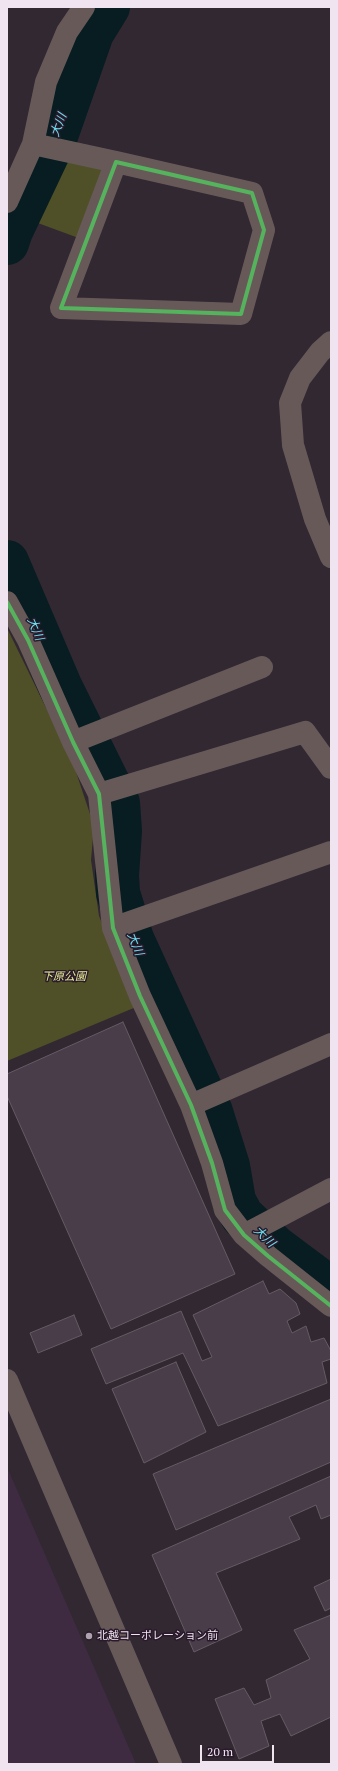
<!DOCTYPE html>
<meta charset="utf-8">
<style>
body{margin:0}
#map{position:relative;width:338px;height:1771px;overflow:hidden;background:#322832;font-family:"PT Serif",serif}
canvas{display:block}
.frame{position:absolute;inset:0;border:8px solid #f0e4f0;pointer-events:none}
.scale{position:absolute;left:200px;top:1745px;width:74px;height:18px;box-sizing:border-box;border:2px solid #f0e4f0;border-top:0;padding-left:5px;font-size:12px;line-height:14px;white-space:nowrap;color:#f0e4f0;-webkit-text-stroke:3px #2a1a2c;paint-order:stroke}
</style>
<div id="map">
<canvas width="338" height="1771"></canvas>
<div class="frame"></div>
<div class="scale">20 m</div>
</div>
<script>
const g = document.querySelector('canvas').getContext('2d');
g.lineJoin = 'round';
function paint(path, color) { g.fillStyle = color; g.fill(path, 'evenodd'); }
const poly = rows => new Path2D(rows.map(r => 'M' + r).join(''));
function stroke(path, color, width, dash) { g.strokeStyle = color; g.lineWidth = width; g.lineCap = dash ? 'butt' : 'round'; g.setLineDash(dash || []); g.stroke(path); }
function drawText(font, color, halo, rows, align = 'center') {
  g.font = font + ' "PT Serif","Noto Sans JP",serif'; g.lineWidth = 3; g.setLineDash([]); g.textBaseline = 'middle'; g.strokeStyle = halo; g.fillStyle = color; for (const [text, x, y, turn = 0] of rows) {
    g.save(); g.translate(x, y); g.rotate((+turn || 0) * Math.PI / 180); g.textAlign = isNaN(turn) ? turn : align; if (halo) g.strokeText(text, 0, 0); g.fillText(text, 0, 0); g.restore();
  }
}
paint(poly([
 [7,1467,136,1764,7,1764]
]), '#3f2b41');
paint(poly([
 [54,150,97,161,107,178,84,240,27,219],
 [7,628,73,763,94,826,91,860,99,916,136,1007,7,1061]
]), '#4f5028');
stroke(poly([
 [7,243,11,231,56,136,92,33,108,7],
 [7,562,60,686,118,803,120,831,117,875,118,893,132,939,211,1112,228,1166,234,1201,242,1216,275,1247,331,1289]
]), '#071d21', 44);
const building = poly([
 [123,1022,235,1274,111,1329,7,1096,7,1074,123,1022],
 [263,1281,269,1294,280,1289,296,1303,300,1314,287,1321,292,1333,306,1326,311,1342,324,1338,331,1351,331,1359,322,1362,327,1383,218,1426,183,1353,106,1384,91,1349,181,1311,202,1361,212,1357,193,1315,263,1281],
 [74,1315,82,1335,38,1353,30,1333,74,1315],
 [176,1362,206,1432,144,1463,112,1389,176,1362],
 [331,1399,331,1462,176,1530,153,1474,331,1399],
 [331,1476,331,1515,321,1519,316,1505,289,1517,300,1539,216,1573,242,1630,194,1652,152,1555,331,1476],
 [331,1579,331,1608,325,1611,314,1587,331,1579],
 [331,1615,331,1717,291,1736,280,1714,261,1721,269,1746,239,1759,215,1699,244,1688,254,1705,271,1698,266,1680,310,1659,294,1630,331,1615]
]);
paint(building, '#493d4a');
stroke(building, '#645b64', 1);
stroke(poly([
 [33,144,116,162],
 [116,162,252,193,264,230,241,314,61,308,116,162],
 [7,202,33,144,46,82,67,32,84,7],
 [331,342,320,352,300,378,290,403,293,445,315,519,331,557],
 [7,602,28,640,73,742,99,794,113,928,140,996,191,1105,212,1163,225,1210,244,1235,268,1256,331,1306],
 [73,742,262,667],
 [99,794,305,732,331,768],
 [113,928,331,852],
 [191,1105,331,1044],
 [244,1235,331,1189],
 [7,1380,171,1764]
]), '#685959', 22);
stroke(poly([
 [116,162,252,193,264,230,241,314,61,308,116,162],
 [7,602,28,640,73,742,99,794,113,928,140,996,191,1105,212,1163,225,1210,244,1235,268,1256,331,1306]
]), '#56b35d', 4);
for (const [x, y, r, color] of [
 [89,1636,4,"#aea2ae"]
]) { const dot = new Path2D(); dot.arc(x, y, r, 0, 2 * Math.PI); g.fillStyle = color; g.fill(dot); stroke(dot, '#2a1a2c', 1.5); }
drawText('italic 11px', '#e6eb93', '#2a1a2c', [
 ["下原公園",64,977]
]);
drawText('11px', '#f0e4f0', '#2a1a2c', [
 ["北越コーポレーション前",97,1636]
], 'left');
drawText('italic 12px', '#68e1f0', '#2a1a2c', [
 ["大川",59,125,-70],
 ["大川",35,629,67],
 ["大川",135,944,68],
 ["大川",264,1237,44]
]);
</script>
